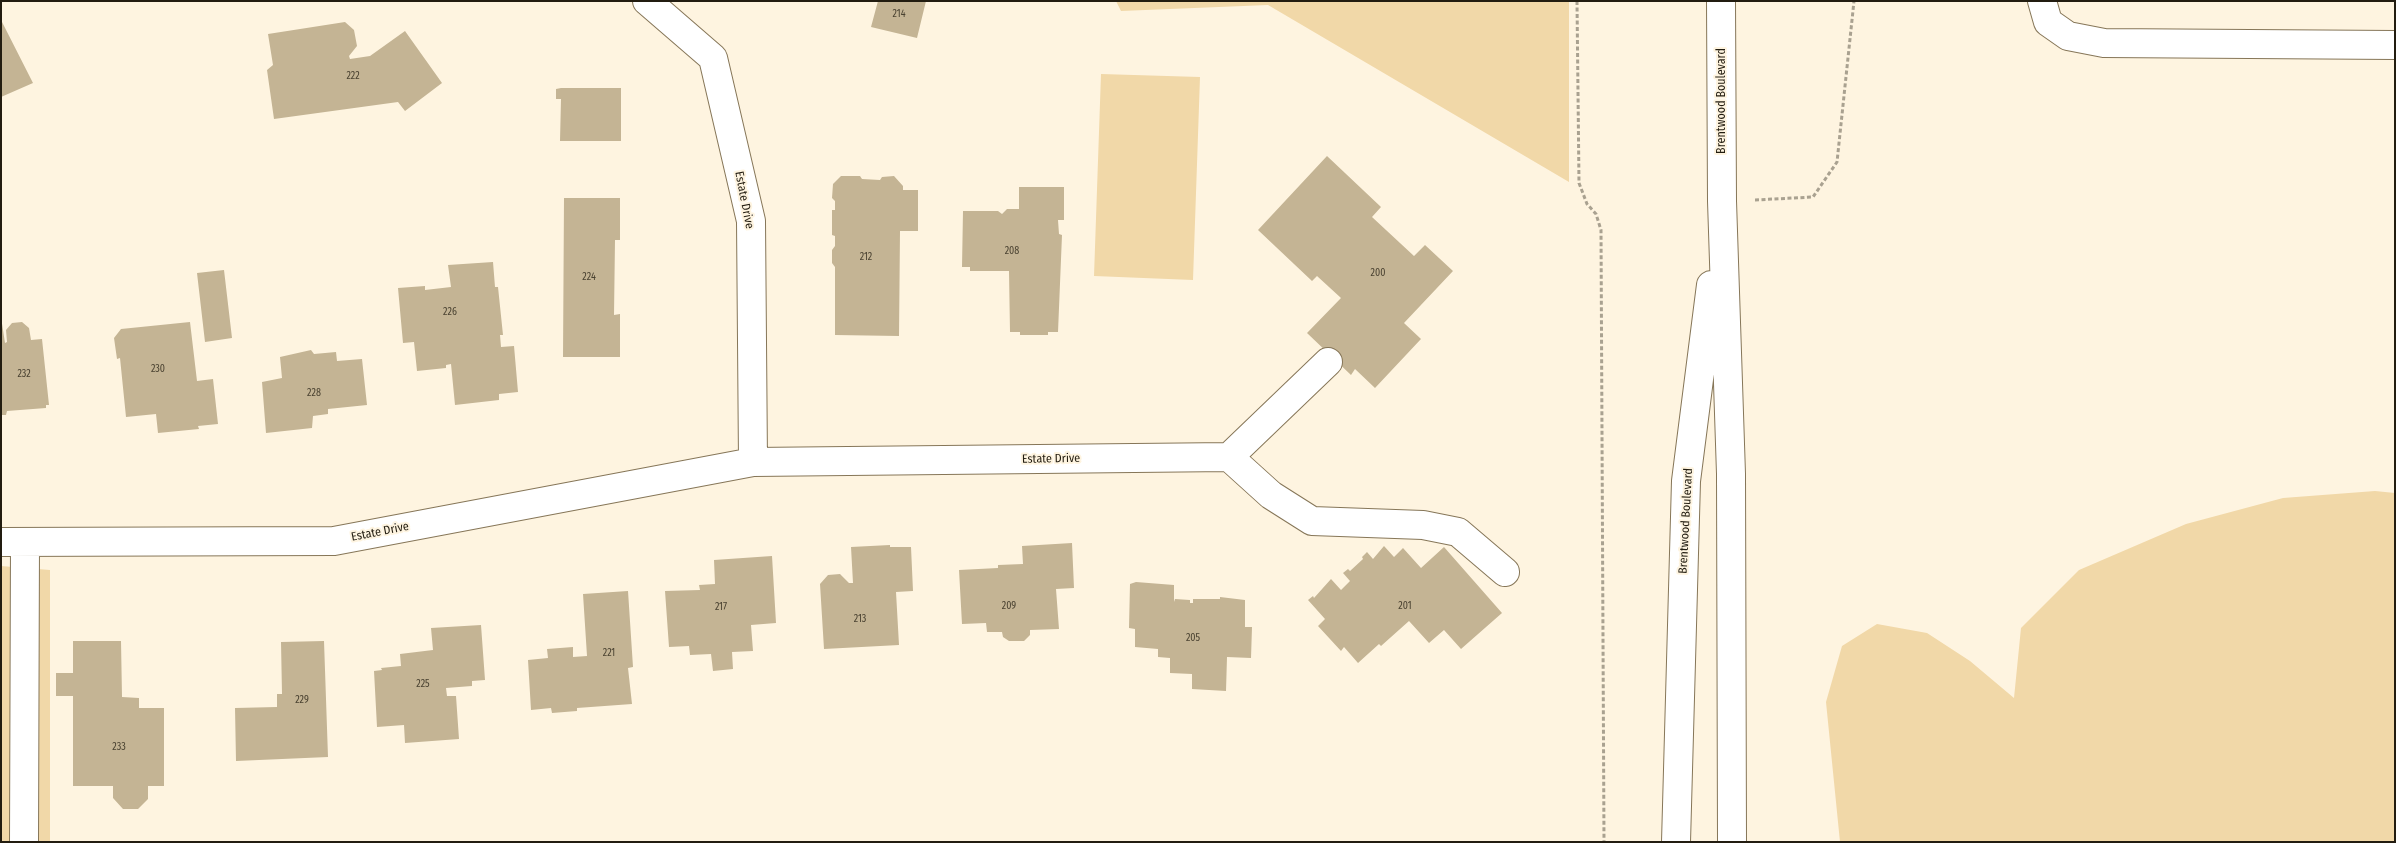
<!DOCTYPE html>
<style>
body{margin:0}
#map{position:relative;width:2396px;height:843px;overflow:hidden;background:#fef4e0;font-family:"Fira Sans Condensed",sans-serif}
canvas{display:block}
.frame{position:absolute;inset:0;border:2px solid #221c10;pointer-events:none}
</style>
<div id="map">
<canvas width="2396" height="843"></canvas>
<div class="frame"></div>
</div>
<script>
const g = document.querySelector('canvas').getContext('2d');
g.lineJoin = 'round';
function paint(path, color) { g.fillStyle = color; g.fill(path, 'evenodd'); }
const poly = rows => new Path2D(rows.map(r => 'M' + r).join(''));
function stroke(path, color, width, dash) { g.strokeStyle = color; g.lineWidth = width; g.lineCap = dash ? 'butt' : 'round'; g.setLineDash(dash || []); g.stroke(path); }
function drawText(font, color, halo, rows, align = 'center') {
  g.font = font + ' "Fira Sans Condensed",sans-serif'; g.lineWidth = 4; g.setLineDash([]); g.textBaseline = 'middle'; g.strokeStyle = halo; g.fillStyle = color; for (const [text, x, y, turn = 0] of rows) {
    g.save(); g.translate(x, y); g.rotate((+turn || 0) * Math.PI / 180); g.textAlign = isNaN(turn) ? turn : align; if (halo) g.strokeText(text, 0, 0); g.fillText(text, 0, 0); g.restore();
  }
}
paint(poly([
 [1116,1,1569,1,1569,182,1268,5,1121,11],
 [1101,74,1200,77,1193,280,1094,276],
 [2375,491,2395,493,2395,842,1840,842,1826,702,1842,646,1877,624,1927,633,1970,661,2014,698,2021,628,2079,570,2186,524,2283,498],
 [1,566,50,570,50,842,1,842]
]), '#f1d8a8');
paint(poly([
 [878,1,926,1,917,38,871,27],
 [1,20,33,83,1,97],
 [345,22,354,30,357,46,349,56,350,59,370,56,405,31,442,83,405,111,398,102,274,119,267,70,273,65,268,34],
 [561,88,621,88,621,141,560,141,561,99,556,99,556,89],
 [1327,156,1381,207,1372,217,1414,256,1425,245,1453,271,1404,323,1421,339,1375,388,1355,369,1351,375,1307,333,1341,298,1317,276,1312,281,1258,230],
 [841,176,860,176,862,179,880,180,882,177,894,176,903,186,903,190,918,190,918,231,900,231,899,336,835,335,835,267,832,263,832,250,835,246,835,236,832,235,832,210,835,210,835,201,832,198,833,184],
 [1019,187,1064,187,1064,220,1058,220,1059,234,1062,235,1058,332,1048,332,1048,335,1020,335,1020,332,1010,332,1009,271,970,271,970,267,962,267,963,211,998,211,1002,214,1007,209,1019,209],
 [564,198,620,198,620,240,615,240,614,315,620,314,620,357,563,357],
 [493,262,495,287,498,287,503,335,500,335,501,347,514,346,518,392,499,394,499,400,455,405,451,364,446,365,446,368,417,371,414,342,403,343,398,288,425,286,425,290,451,287,448,265],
 [224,270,232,338,205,342,197,273],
 [1,317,5,343,7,342,6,330,12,323,22,322,29,328,31,340,42,339,49,405,46,405,46,408,7,411,6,415,1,415],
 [190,322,197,381,213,379,218,424,198,426,199,429,158,433,156,414,126,417,120,358,117,359,114,338,121,329],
 [311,350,314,354,336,352,337,361,362,359,367,405,328,409,328,414,313,416,312,428,266,433,262,382,282,378,280,357],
 [1072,543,1074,588,1056,589,1059,629,1030,630,1030,635,1024,641,1009,641,1003,637,1002,632,987,632,986,623,962,624,959,570,998,568,998,565,1023,564,1022,546],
 [890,545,890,547,911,547,913,591,896,592,899,645,824,649,820,584,828,575,840,574,849,583,853,583,851,547],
 [1384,546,1394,557,1403,548,1421,568,1444,547,1502,613,1461,649,1444,630,1429,643,1409,621,1381,646,1379,644,1358,663,1344,647,1341,651,1318,626,1325,619,1308,600,1313,596,1314,598,1331,579,1341,590,1350,581,1343,573,1348,569,1350,571,1363,559,1362,557,1367,552,1373,559],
 [772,556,776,623,751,625,753,651,732,652,733,669,713,671,711,654,690,655,689,646,669,647,665,591,700,590,699,585,715,584,714,560],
 [1136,582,1174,585,1174,602,1175,599,1190,600,1190,603,1193,603,1193,599,1220,599,1220,597,1245,600,1245,627,1252,627,1251,658,1227,657,1226,691,1192,689,1192,674,1170,673,1170,658,1158,657,1158,649,1135,647,1135,629,1129,628,1130,584],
 [628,591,633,667,628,668,632,704,577,708,577,711,552,713,551,708,531,710,528,660,548,658,547,649,573,647,573,657,587,656,583,594],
 [481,625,485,680,472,681,472,686,446,688,447,696,456,696,459,739,405,743,404,725,377,727,374,671,382,670,381,668,401,666,400,654,433,650,431,628],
 [73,641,121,641,122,697,139,698,139,708,164,708,164,786,148,786,148,799,138,809,123,809,113,798,113,786,73,786,73,696,56,696,56,673,73,673],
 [324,641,328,757,236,761,235,708,277,707,277,694,282,694,281,642]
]), '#c4b494');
const minor = poly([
 [647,1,713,58,751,221,753,462],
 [1721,1,1722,201,1731,474,1732,842],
 [2042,1,2048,22,2068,36,2104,43,2395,45],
 [1229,457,1271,495,1312,521,1423,525,1458,532,1505,572],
 [1229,457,1328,362],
 [1,542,334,541,753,462,1229,457],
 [24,842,25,542],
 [1676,842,1686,481,1711,285]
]);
stroke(minor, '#867658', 30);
stroke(poly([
 [1577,1,1579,183,1587,204,1596,214,1601,230,1604,842],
 [1755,200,1813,197,1837,162,1854,1]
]), '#a9a190', 3, [4, 2.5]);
stroke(minor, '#fff', 28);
drawText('10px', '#4a4231', null, [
 ["214",899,14],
 ["222",353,76],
 ["208",1012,251],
 ["212",866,257],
 ["200",1378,273],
 ["224",589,277],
 ["226",450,312],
 ["230",158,369],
 ["232",24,374],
 ["228",314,393],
 ["209",1009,606],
 ["201",1405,606],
 ["217",721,607],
 ["213",860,619],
 ["205",1193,638],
 ["221",609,653],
 ["225",423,684],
 ["229",302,700],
 ["233",119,747]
]);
drawText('12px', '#221c10', '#fef4e0', [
 ["Brentwood Boulevard",1722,101,-90],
 ["Estate Drive",744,200,79],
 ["Estate Drive",1051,459,-1],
 ["Brentwood Boulevard",1686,521,-87],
 ["Estate Drive",380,532,-11]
]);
</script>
